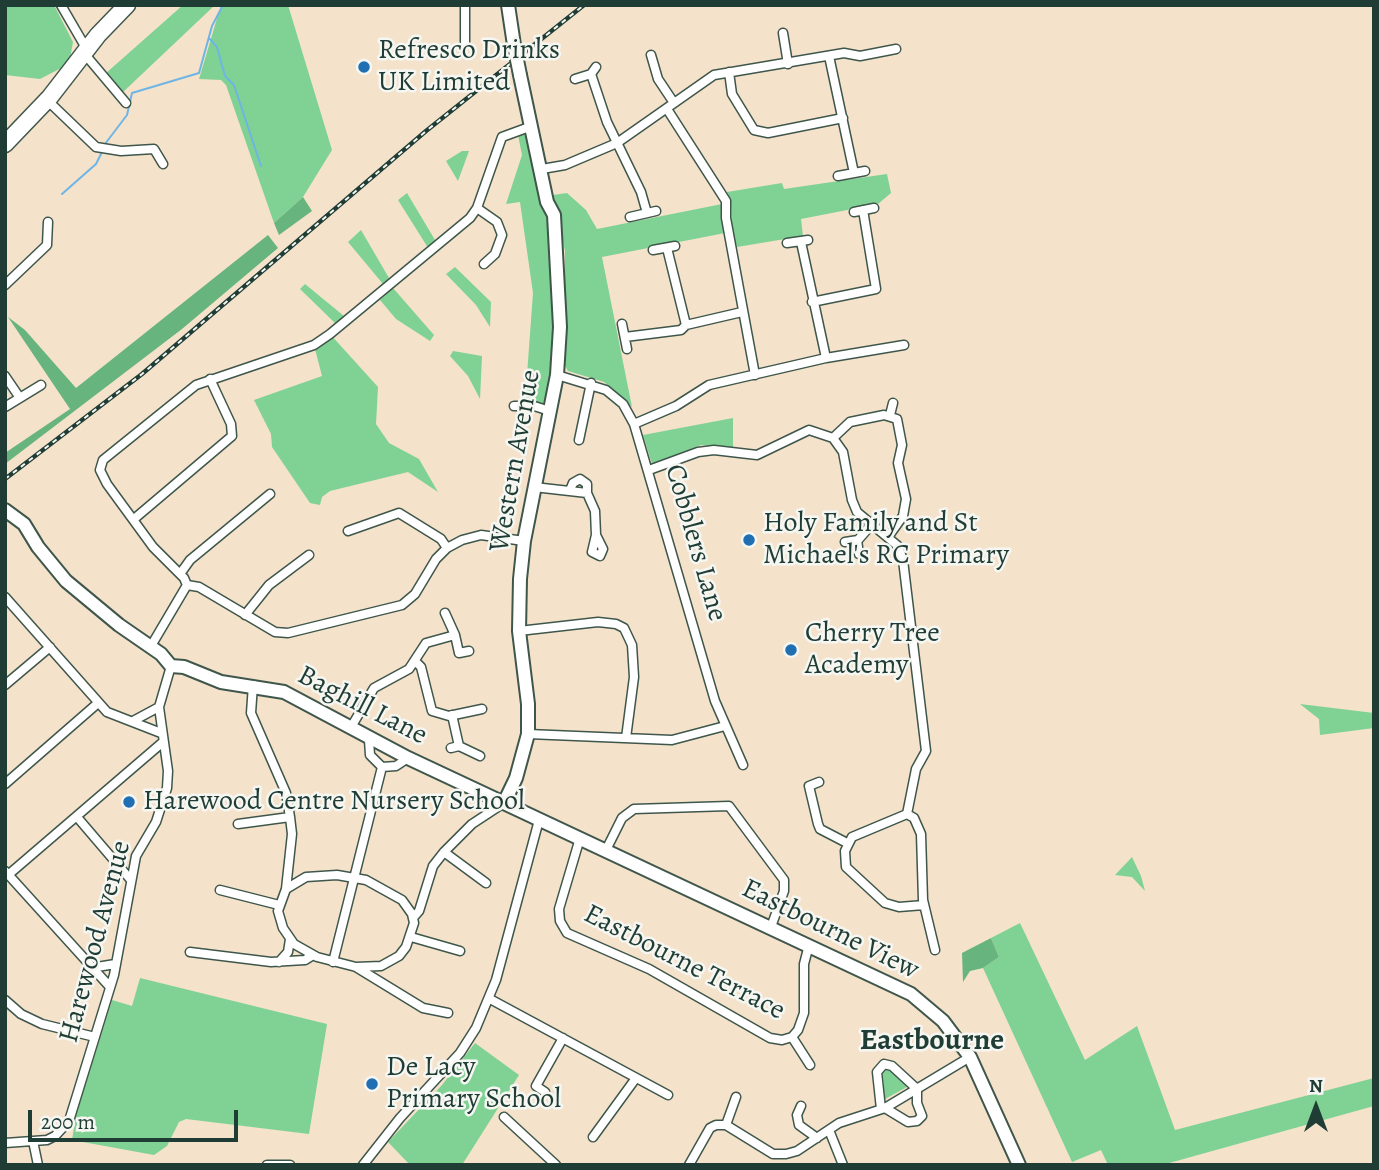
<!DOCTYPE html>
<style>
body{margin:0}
#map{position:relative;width:1379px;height:1170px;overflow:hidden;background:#f4e2cb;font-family:Alegreya,serif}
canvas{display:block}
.frame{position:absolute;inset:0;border:7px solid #1f3d34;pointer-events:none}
.north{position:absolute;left:1281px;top:1072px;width:70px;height:70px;-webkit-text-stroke:5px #f6f6f2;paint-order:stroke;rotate:0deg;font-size:19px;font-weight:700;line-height:28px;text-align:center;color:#1f3d34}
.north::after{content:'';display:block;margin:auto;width:24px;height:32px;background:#1f3d34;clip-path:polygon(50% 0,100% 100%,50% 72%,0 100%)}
.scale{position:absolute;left:28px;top:1110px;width:210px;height:32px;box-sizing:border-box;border:4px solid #1f3d34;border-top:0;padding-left:9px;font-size:21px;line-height:24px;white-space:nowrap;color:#1f3d34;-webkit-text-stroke:5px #f6f6f2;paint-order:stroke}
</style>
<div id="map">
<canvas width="1379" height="1170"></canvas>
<div class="frame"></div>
<div class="north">N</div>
<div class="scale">200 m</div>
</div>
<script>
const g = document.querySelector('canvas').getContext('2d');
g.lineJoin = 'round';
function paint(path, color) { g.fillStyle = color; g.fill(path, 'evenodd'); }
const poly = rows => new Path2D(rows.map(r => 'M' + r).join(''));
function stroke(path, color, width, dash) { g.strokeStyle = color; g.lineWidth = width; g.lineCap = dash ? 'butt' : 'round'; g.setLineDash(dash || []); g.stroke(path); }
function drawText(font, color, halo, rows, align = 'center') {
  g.font = font + ' Alegreya,serif'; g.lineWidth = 5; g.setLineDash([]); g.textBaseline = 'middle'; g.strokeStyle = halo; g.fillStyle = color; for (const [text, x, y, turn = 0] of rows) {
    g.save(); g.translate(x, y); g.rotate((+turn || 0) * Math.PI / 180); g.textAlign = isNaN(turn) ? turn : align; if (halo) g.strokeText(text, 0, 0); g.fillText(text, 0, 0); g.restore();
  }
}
paint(poly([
 [5,5,54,5,73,42,69,64,40,79,5,75],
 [183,5,215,5,121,94,105,74],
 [221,5,288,5,332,150,303,197,274,223,226,85,221,80,199,79],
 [529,134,548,217,556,301,553,370,545,405,525,402,533,293,520,202,506,204,522,155,518,135],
 [462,151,469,151,458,181,446,161],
 [887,174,891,193,878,204,801,219,803,236,737,247,732,231,731,200,727,192,782,183,784,189],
 [407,193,438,245,430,251,398,200],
 [567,193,586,210,597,229,722,204,725,233,602,257,632,407,604,382,568,371,564,364,565,251,553,195],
 [361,230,389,278,383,284,348,242],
 [455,267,491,302,490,327,476,305,446,274],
 [305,284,322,298,344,316,336,324,300,289],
 [393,288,434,335,430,341,396,319,380,300],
 [330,334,378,387,376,424,389,443,419,459,438,492,408,472,330,491,322,497,320,505,310,503,272,447,271,434,254,400,322,376,314,345],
 [453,351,482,356,480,399,468,376,450,356],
 [733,418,733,448,701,445,652,464,643,435],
 [1300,704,1374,713,1374,728,1320,735,1319,719],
 [1132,857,1141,876,1145,891,1132,877,1115,875],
 [1020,923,1085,1060,1137,1026,1175,1130,1374,1078,1374,1106,1162,1165,1108,1165,1101,1150,1072,1162,983,968,999,957,991,938],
 [140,978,327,1024,309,1134,186,1119,179,1122,167,1146,154,1155,72,1140,76,1115,112,1000,132,1006],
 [475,1043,519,1075,462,1165,410,1165,388,1142,442,1085],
 [882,1067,891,1068,907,1087,885,1099]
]), '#7fd294');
paint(poly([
 [303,197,312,211,279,235,274,223],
 [268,235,278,248,182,329,5,464,5,453,70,409,8,317,25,330,76,388],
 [991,938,999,957,983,968,970,971,963,982,962,953]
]), '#67b47e');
stroke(poly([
 [210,39,217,47,225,76,234,85,261,166],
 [105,144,127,115,132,93,199,73,212,26,223,5],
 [62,194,96,164,103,150]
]), '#6eb5e5', 2);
const street = poly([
 [61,5,86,48],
 [783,33,788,64],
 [465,42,465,5],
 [83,52,126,103],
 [651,55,658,79,674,103],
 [829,56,854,173],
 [729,72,732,94,754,130,768,133,843,118],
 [591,74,607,122,641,192,647,213],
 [575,79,591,74,596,67],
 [47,100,96,147,121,151,154,149,163,164],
 [667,109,726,201,726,218,755,375],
 [542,169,565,165,617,143,714,75,844,53,860,56,896,49],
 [838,176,865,171],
 [477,208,497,222,502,235,495,254,484,264],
 [854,212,874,208],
 [630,217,656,211],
 [801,242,826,358],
 [787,243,808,240],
 [667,248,686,325],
 [653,250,675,246],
 [5,285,47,245,48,222],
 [812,302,876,289,863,210],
 [622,324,627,349],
 [625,337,681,330,686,325,742,312],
 [557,375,606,390,623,404,634,424,715,701,743,765],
 [5,376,20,398],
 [514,406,534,406,550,411],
 [5,407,41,385],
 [890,415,893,403],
 [634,424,676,406,709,385,826,358,904,345],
 [833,438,850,422,884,415,897,419,902,445,898,463,906,499,903,516,888,537],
 [579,440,591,383],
 [649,470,698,452,714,450,757,455,809,430,833,438,843,452,852,500,857,512,898,546,903,560,926,751,916,769,907,814,914,818,921,834,923,900,935,950],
 [534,487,587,493,595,511,596,535,603,549,600,556,592,552,596,535],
 [570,490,573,483,580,479,587,484,587,493],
 [134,519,232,436,231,424,210,379],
 [348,531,399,513,441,539,447,548],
 [857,540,859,554],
 [845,542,858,540,872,524],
 [180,574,190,560,270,494],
 [187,585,199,587,275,632,288,633,402,605,415,594,436,559,447,548,462,540,481,535,524,541],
 [5,597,107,712,161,733],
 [245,615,269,585,309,555],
 [519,631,598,622,616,624,624,628,632,645,634,677,626,738],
 [455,635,459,653,469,651],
 [151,646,187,585,184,578,153,547,107,484,100,470,103,460,196,385,314,345,330,334,470,218,477,208,502,137,532,126],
 [415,661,421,667,432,711,449,716,482,709],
 [5,685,50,647],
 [253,685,251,713,286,793,290,817,292,834,286,889],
 [452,715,459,746],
 [133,721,159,707],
 [350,729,374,688,409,669,426,643,455,635,445,613],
 [528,734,672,740,725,726],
 [369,740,370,755,382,767,396,766,408,758],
 [451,748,459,746,480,756],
 [819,782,809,786,818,824,820,829,847,843],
 [5,784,98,703],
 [907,814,852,837,845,851,846,867,885,903,899,907,924,905],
 [77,817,130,879],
 [238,824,290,817],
 [580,838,559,909,560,921,567,933,649,969,770,1038,782,1040,792,1037,798,1030,804,1013,804,964,809,945],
 [606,850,622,818,634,809,729,806,784,880,784,891,771,927],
 [444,852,486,883],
 [5,871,110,987],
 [8,875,163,742],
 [220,890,279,905],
 [413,918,419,911,433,866,444,852,472,824,504,803],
 [411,937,460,951],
 [190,952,271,962,305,960,313,955],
 [279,962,288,952,290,939],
 [333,962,382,767],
 [356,967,381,966,399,956,406,947,414,923,412,914,402,900,366,880,337,875,306,877,286,889,278,911,283,928,294,944,317,957,356,967,423,1008,448,1013],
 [91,968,115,964],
 [490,999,668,1095],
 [5,1000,21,1014,42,1024,95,1037],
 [792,1037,810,1065],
 [545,1092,536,1086,563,1038],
 [801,1106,797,1115,799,1125,817,1138],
 [881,1109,877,1072,884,1064,892,1066,917,1089,917,1103,922,1116,917,1121,908,1122,885,1108],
 [504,1117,556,1165],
 [726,1125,736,1097],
 [829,1130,843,1165],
 [593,1137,636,1078],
 [33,1141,38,1165],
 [5,1143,47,1140,55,1136,69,1121,114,975,136,856,156,822,167,788,168,771,159,707,171,666],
 [267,1165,290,1165],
 [363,1165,400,1118,460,1053,476,1028,496,980,539,820],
 [689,1165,710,1128,716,1125,726,1125,773,1154,786,1154,797,1151,839,1123,885,1108,970,1057]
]);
const secondary = poly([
 [508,5,514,45],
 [5,510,24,524,38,547,66,581,119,625,161,654,171,666,184,667,221,682,284,692,408,758,911,994,943,1021,970,1057,1019,1165],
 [504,803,516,778,528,734,528,704,519,631,520,579,524,541,557,375,560,327,554,215,547,202,520,75]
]);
const highway = poly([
 [5,144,50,97,98,35,127,5]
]);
stroke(street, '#3f564b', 11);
stroke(secondary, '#3f564b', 16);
stroke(highway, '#3f564b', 19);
stroke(street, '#fff', 8);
stroke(secondary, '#fff', 12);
stroke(highway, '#fff', 16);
const rail = poly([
 [5,479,142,374,426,131,584,5]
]);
stroke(rail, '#1f3d34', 4.5);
stroke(rail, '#f6f6f2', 2, [5]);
const secondaryBridge = poly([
 [514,45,520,75]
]);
stroke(secondaryBridge, '#3f564b', 16, []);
stroke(secondaryBridge, '#fff', 12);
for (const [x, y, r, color] of [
 [364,67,7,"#1f6fb2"],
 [749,540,7,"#1f6fb2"],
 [791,650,7,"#1f6fb2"],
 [129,802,7,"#1f6fb2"],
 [372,1084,7,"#1f6fb2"]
]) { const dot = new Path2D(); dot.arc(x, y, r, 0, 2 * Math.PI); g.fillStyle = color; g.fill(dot); stroke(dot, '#f6f6f2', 2.5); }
drawText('28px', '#1f3d34', '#f6f6f2', [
 ["Refresco Drinks",378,51],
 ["UK Limited",378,83],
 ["Holy Family and St",763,524],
 ["Michael's RC Primary",763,556],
 ["Cherry Tree",805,634],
 ["Academy",805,666],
 ["Harewood Centre Nursery School",143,802],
 ["De Lacy",386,1068],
 ["Primary School",386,1100]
], 'left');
drawText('28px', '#1f3d34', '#f6f6f2', [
 ["Western Avenue",516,461,-80],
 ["Cobblers Lane",695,543,74],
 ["Baghill Lane",362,706,27],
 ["Eastbourne View",830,930,26],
 ["Harewood Avenue",96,942,-75],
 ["Eastbourne Terrace",684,963,27]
]);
drawText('bold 30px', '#1f3d34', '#f6f6f2', [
 ["Eastbourne",932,1042]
]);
</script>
